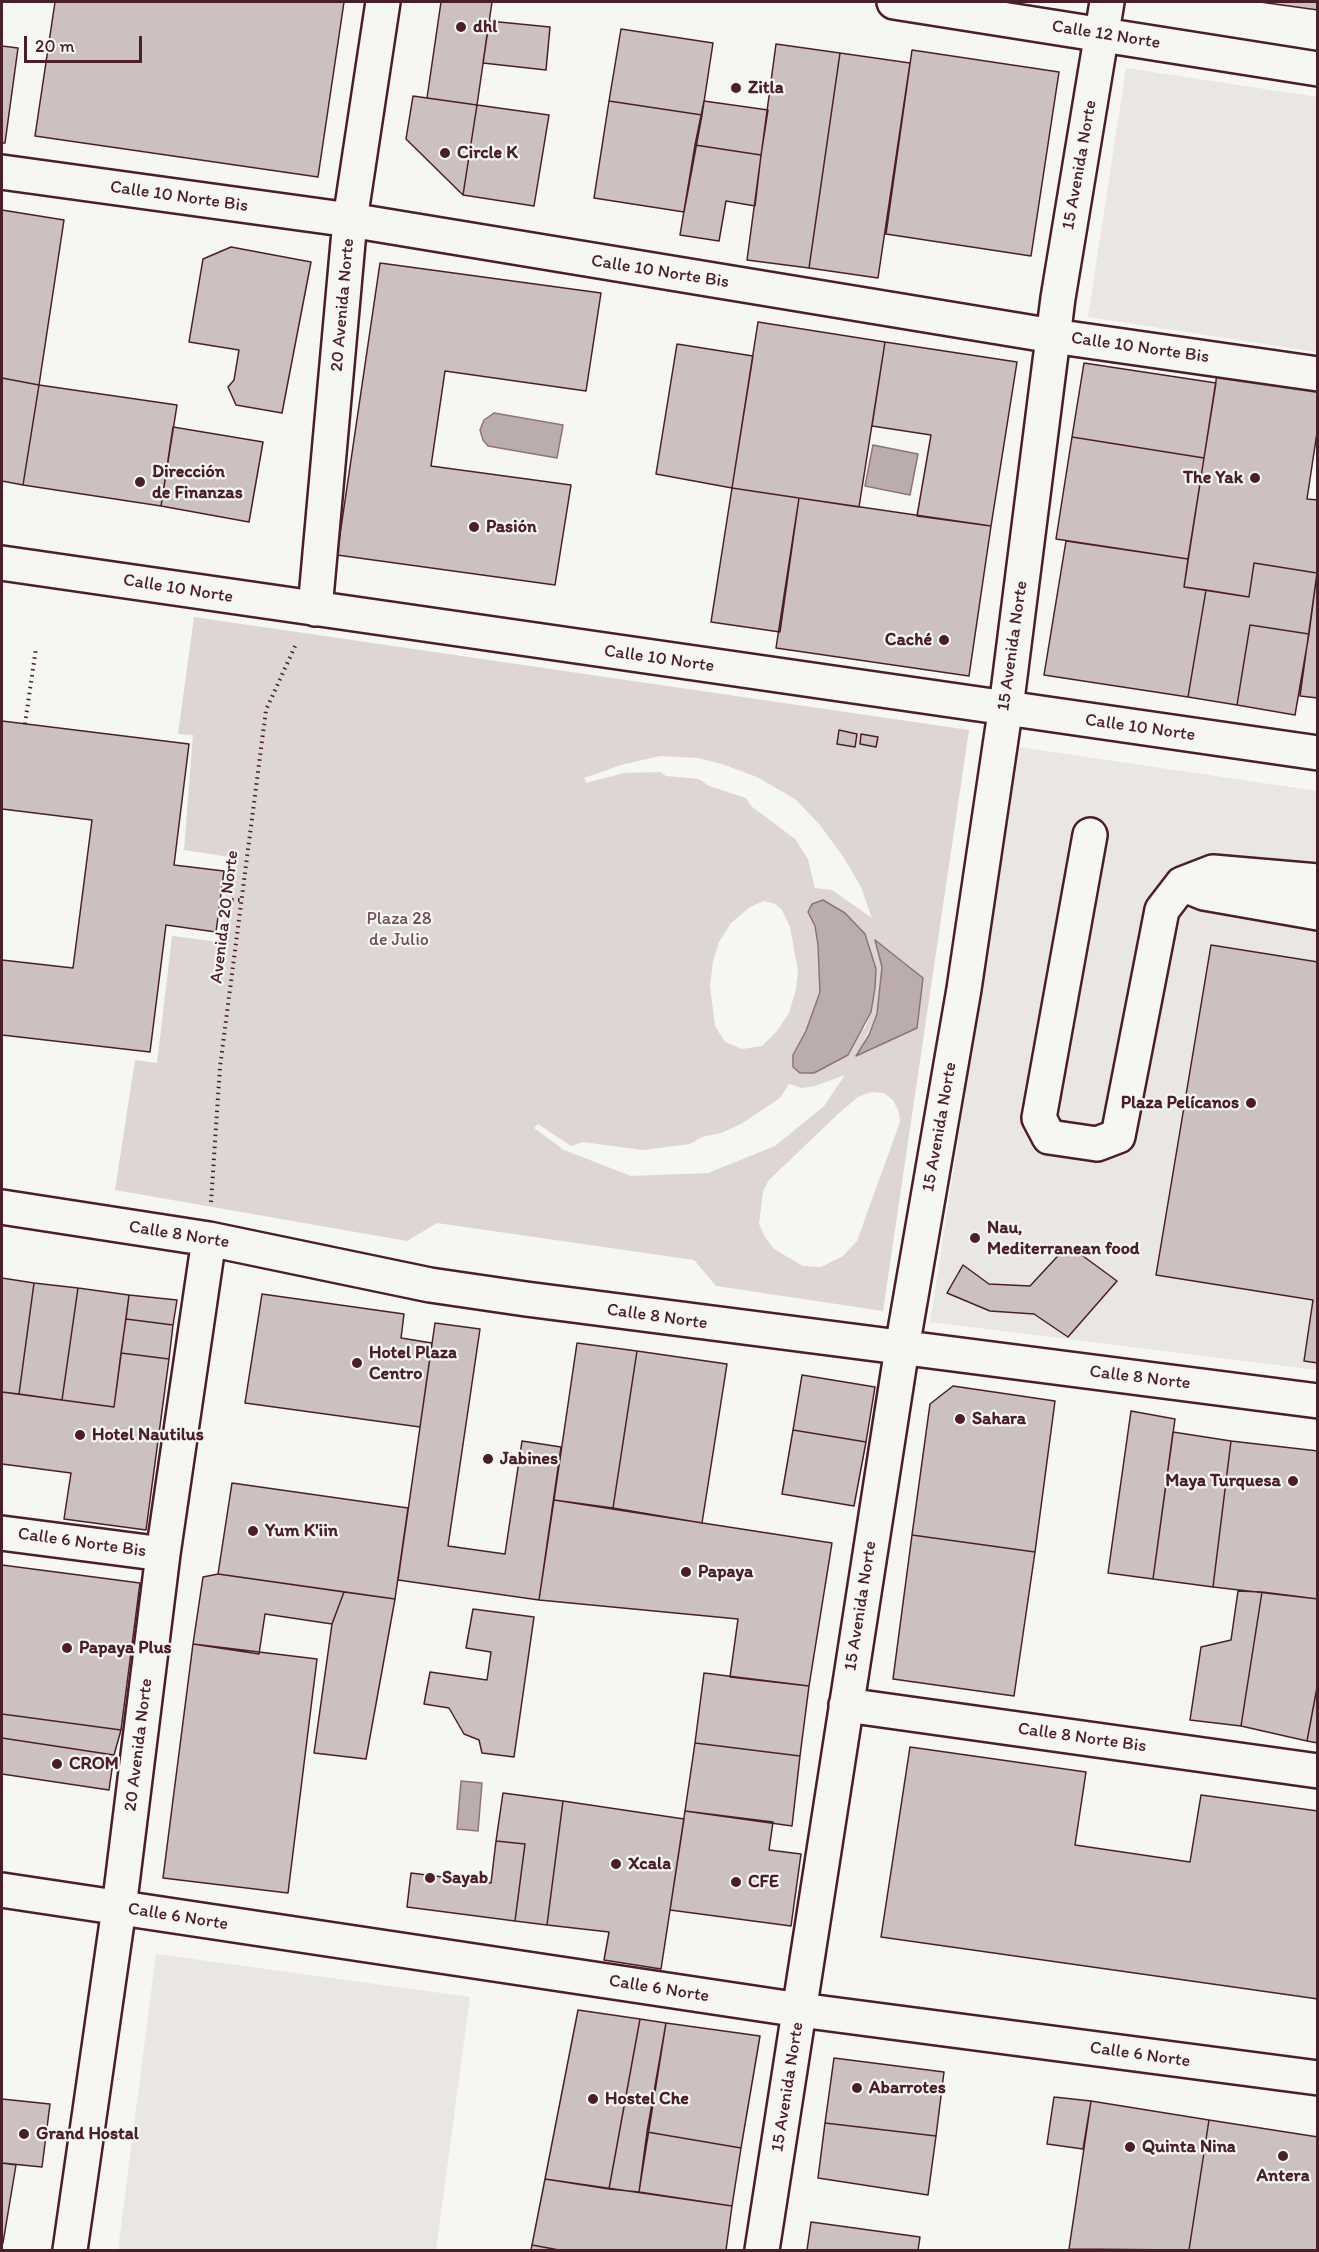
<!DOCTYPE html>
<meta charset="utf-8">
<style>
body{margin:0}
#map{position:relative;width:1319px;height:2252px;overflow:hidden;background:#f6f6f2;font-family:Itim,sans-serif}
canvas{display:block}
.frame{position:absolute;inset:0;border:3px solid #4a1f2b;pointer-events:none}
.scale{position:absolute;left:24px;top:36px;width:118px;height:27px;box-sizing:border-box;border:3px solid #4a1f2b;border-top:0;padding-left:8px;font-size:18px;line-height:21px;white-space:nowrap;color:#4a1f2b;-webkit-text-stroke:4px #f6f6f2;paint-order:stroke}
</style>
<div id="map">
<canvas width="1319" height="2252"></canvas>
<div class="frame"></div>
<div class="scale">20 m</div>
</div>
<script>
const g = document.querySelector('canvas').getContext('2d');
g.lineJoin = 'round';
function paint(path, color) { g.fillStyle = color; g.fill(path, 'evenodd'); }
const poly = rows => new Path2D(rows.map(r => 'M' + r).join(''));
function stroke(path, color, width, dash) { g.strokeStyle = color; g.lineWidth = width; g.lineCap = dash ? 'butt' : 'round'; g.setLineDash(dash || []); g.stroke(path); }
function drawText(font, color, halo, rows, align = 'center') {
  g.font = font + ' Itim,sans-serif'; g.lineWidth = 4.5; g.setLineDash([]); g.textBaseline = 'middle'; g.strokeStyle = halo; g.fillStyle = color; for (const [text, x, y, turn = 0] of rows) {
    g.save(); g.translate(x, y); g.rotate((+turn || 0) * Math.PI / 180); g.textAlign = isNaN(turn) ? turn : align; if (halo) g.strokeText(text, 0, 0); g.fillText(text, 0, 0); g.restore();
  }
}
paint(poly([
 [1126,68,1317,97,1317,352,1088,317],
 [1019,747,1317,791,1317,1370,930,1322],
 [156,1954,470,1997,436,2250,118,2250]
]), '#e9e6e3');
paint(poly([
 [194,617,969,730,883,1311,716,1286,694,1260,437,1223,407,1241,115,1190,135,1060,157,1063,172,936,220,942,230,857,184,850,193,735,178,734],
 [660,756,698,758,722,764,757,777,795,799,820,825,844,858,861,887,872,918,832,890,815,888,808,859,795,839,751,806,746,798,709,786,699,779,666,776,660,772,624,773,586,783,584,778,621,765],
 [764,901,775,904,782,910,790,927,798,971,796,989,789,1013,777,1031,762,1046,742,1049,725,1042,715,1026,710,986,713,961,719,942,731,923,750,907],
 [808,912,876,969,875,988,871,1012,865,1028,793,1055,806,1031,820,992,818,945,815,926],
 [876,941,917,1028,857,1055,877,1014,882,967],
 [845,1075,824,1106,775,1146,708,1173,631,1176,564,1150,534,1128,538,1124,571,1146,583,1142,643,1150,690,1144,702,1137,721,1133,741,1124,780,1098,789,1084,802,1088,815,1086],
 [871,1092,884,1093,893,1100,899,1112,900,1122,857,1241,843,1256,821,1267,803,1266,774,1249,765,1237,759,1224,763,1191,769,1180,838,1114,858,1097]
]), '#ddd6d5');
const water = poly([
 [494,413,563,425,557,458,488,446,483,440,480,430,484,420,494,413],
 [873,445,918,454,910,495,865,486,873,445],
 [823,900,845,913,865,934,876,969,875,988,871,1012,848,1055,814,1073,800,1073,793,1067,793,1055,806,1031,820,992,818,945,815,926,808,912,812,904,823,900],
 [875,940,923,978,917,1028,856,1056,869,1035,877,1014,882,967,875,940],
 [461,1781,482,1783,478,1831,457,1829,461,1781]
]);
paint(water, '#bbadae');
stroke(water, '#8e747a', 1.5);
const building = poly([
 [55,2,344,2,318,177,35,136,55,2],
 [441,2,492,2,477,105,427,98,441,2],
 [1260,2,1318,2,1318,10,1260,2],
 [489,21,550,27,546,70,483,63,489,21],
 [621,29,713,43,702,115,609,101,621,29],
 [776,44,840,53,809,268,747,260,776,44],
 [2,46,18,48,5,143,2,143,2,46],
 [912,50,1059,72,1031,256,886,234,912,50],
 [840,53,910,63,878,278,809,268,840,53],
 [413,96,477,105,463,195,406,139,413,96],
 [609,101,702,115,684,212,594,198,609,101],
 [704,101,768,110,761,155,695,145,704,101],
 [477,105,549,115,534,206,463,195,477,105],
 [695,145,761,155,755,206,726,201,719,241,680,235,695,145],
 [2,210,64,220,39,385,2,378,2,210],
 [231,247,311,262,282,413,236,405,228,387,234,380,239,350,189,342,203,259,231,247],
 [380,263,601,293,586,391,445,371,431,466,571,485,555,585,337,555,380,263],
 [758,322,885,342,859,507,732,488,758,322],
 [885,342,1017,362,991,526,917,516,931,435,872,426,885,342],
 [677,344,753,356,732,488,656,474,677,344],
 [1084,363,1216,383,1204,458,1072,437,1084,363],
 [1217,374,1318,389,1318,426,1307,499,1318,500,1317,573,1254,563,1249,597,1184,587,1217,374],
 [2,378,39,385,23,485,2,481,2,378],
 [39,385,177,405,161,506,23,485,39,385],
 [173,427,263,442,249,522,161,506,173,427],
 [1072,437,1204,458,1188,559,1056,539,1072,437],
 [732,488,799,498,780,632,711,622,732,488],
 [799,498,991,526,969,676,776,648,799,498],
 [1066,541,1188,559,1184,587,1206,590,1188,697,1044,675,1066,541],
 [1254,563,1317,573,1309,634,1250,625,1237,705,1188,697,1206,590,1249,597,1254,563],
 [1317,573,1318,573,1318,698,1300,696,1317,573],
 [1250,625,1309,634,1295,715,1237,705,1250,625],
 [2,721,189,744,174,865,224,871,216,932,166,925,150,1052,2,1035,2,960,73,968,92,820,2,809,2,721],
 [839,730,857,734,855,747,837,744,839,730],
 [861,734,878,737,876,747,860,744,861,734],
 [1211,945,1318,962,1318,1363,1304,1361,1313,1300,1156,1275,1211,945],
 [1068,1245,1117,1281,1068,1337,1034,1314,990,1311,947,1293,963,1265,989,1284,1030,1286,1068,1245],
 [2,1278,34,1283,19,1394,2,1392,2,1278],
 [34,1283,78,1288,62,1400,19,1394,34,1283],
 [78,1288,129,1295,114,1407,62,1400,78,1288],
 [262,1294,404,1314,401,1338,432,1343,420,1427,245,1403,262,1294],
 [129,1295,177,1300,173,1325,126,1319,129,1295],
 [126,1319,173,1325,169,1359,121,1353,126,1319],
 [435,1323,480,1329,448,1546,505,1554,522,1441,561,1447,539,1600,398,1580,435,1323],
 [577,1343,637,1351,613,1508,554,1500,577,1343],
 [637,1351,727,1364,702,1523,613,1508,637,1351],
 [121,1353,169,1359,146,1530,64,1519,71,1473,2,1464,2,1392,114,1407,121,1353],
 [802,1375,875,1387,866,1442,793,1430,802,1375],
 [953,1386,1055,1401,1035,1552,912,1535,930,1404,953,1386],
 [1131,1411,1175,1419,1153,1579,1108,1573,1131,1411],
 [793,1430,866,1442,854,1506,782,1494,793,1430],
 [1173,1432,1231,1441,1213,1587,1153,1579,1173,1432],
 [1231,1441,1318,1451,1318,1599,1213,1587,1231,1441],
 [232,1483,408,1508,395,1599,218,1574,232,1483],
 [554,1500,832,1543,809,1686,730,1677,738,1619,539,1600,554,1500],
 [912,1535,1035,1552,1014,1696,893,1679,912,1535],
 [2,1565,140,1583,121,1730,2,1714,2,1565],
 [218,1574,344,1592,332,1624,265,1614,259,1654,193,1644,203,1577,218,1574],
 [1238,1591,1262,1592,1241,1726,1190,1720,1201,1647,1231,1640,1238,1591],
 [344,1592,395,1599,366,1759,314,1753,332,1624,344,1592],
 [1262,1592,1318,1599,1318,1682,1307,1741,1241,1726,1262,1592],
 [473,1609,534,1617,514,1757,482,1753,479,1740,464,1734,449,1708,424,1704,430,1672,487,1680,491,1652,466,1648,473,1609],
 [193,1644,317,1659,288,1893,163,1878,193,1644],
 [704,1673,809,1686,800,1756,695,1743,704,1673],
 [1318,1682,1318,1743,1307,1741,1318,1682],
 [2,1714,121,1730,114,1755,2,1738,2,1714],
 [2,1738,114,1755,109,1790,2,1774,2,1738],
 [695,1743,800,1756,792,1826,685,1811,695,1743],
 [910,1747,1086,1772,1075,1845,1190,1862,1201,1795,1318,1811,1318,1999,881,1937,910,1747],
 [503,1793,563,1801,547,1925,515,1921,525,1844,496,1841,503,1793],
 [563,1801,684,1819,661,1969,604,1960,609,1932,547,1925,563,1801],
 [685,1811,773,1822,769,1850,801,1854,791,1926,670,1910,685,1811],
 [496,1841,525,1844,515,1921,407,1907,411,1873,491,1883,496,1841],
 [578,2010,640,2019,609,2189,545,2179,578,2010],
 [640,2019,666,2023,639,2192,609,2189,640,2019],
 [666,2023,760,2036,741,2148,647,2132,666,2023],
 [834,2058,944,2072,936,2136,825,2123,834,2058],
 [1054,2097,1091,2101,1083,2149,1047,2144,1054,2097],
 [2,2099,50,2104,42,2167,2,2163,2,2099],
 [1091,2101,1209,2120,1189,2250,1069,2249,1091,2101],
 [1209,2120,1318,2137,1318,2250,1189,2250,1209,2120],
 [825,2123,936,2136,928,2195,818,2178,825,2123],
 [647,2132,741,2148,732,2206,639,2192,647,2132],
 [2,2163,16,2165,3,2243,2,2242,2,2163],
 [545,2179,732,2206,726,2250,559,2250,532,2245,545,2179],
 [811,2222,920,2237,918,2250,807,2250,811,2222],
 [532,2245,559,2250,531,2250,532,2245]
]);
paint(building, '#ccc1c0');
stroke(building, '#4a1f2b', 1.5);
const minor = poly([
 [894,2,1318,69],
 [2,172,350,220,1053,336,1318,374],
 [2,563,1318,753],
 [315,609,350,220,383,2],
 [1090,835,1039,1118,1049,1137,1097,1144,1118,1136,1162,910,1182,884,1213,872,1318,881],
 [1182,884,1204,893,1318,913],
 [2,1207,209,1239,430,1285,526,1299,1318,1401],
 [2,1533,163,1554],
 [846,1705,1318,1771],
 [2,1890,800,2010,1318,2078],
 [70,2250,119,1908,163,1554,209,1239],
 [762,2250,902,1348,964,989,1008,692,1058,298,1107,2]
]);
stroke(minor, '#4a1f2b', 38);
stroke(poly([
 [25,724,36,648],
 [220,900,241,900],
 [211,1202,220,1067,266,710,296,644]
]), '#4a1f2b', 4, [1.5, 4.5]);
stroke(minor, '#f6f6f2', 33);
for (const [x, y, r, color] of [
 [461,27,6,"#4a1f2b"],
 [736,88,6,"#4a1f2b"],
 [445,153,6,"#4a1f2b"],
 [1255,478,6,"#4a1f2b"],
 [140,482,6,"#4a1f2b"],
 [474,527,6,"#4a1f2b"],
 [944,640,6,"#4a1f2b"],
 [1251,1103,6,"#4a1f2b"],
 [975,1238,6,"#4a1f2b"],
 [357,1363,6,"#4a1f2b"],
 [960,1419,6,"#4a1f2b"],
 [80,1435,6,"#4a1f2b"],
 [488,1459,6,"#4a1f2b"],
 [1293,1481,6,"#4a1f2b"],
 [253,1531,6,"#4a1f2b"],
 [686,1572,6,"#4a1f2b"],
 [67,1648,6,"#4a1f2b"],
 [57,1764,6,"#4a1f2b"],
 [616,1864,6,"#4a1f2b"],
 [430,1878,6,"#4a1f2b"],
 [736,1882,6,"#4a1f2b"],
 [857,2088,6,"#4a1f2b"],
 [593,2099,6,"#4a1f2b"],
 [24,2134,6,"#4a1f2b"],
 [1130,2147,6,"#4a1f2b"],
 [1283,2156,6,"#4a1f2b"]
]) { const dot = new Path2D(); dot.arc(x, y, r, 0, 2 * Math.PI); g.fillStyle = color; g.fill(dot); stroke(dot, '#f6f6f2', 2); }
drawText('bold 18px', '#4a1f2b', '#f6f6f2', [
 ["dhl",473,27],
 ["Zitla",748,88],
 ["Circle K",457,153],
 ["Dirección",152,472],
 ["de Finanzas",152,493],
 ["The Yak",1243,478,"right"],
 ["Pasión",486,527],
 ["Caché",932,640,"right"],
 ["Plaza Pelícanos",1239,1103,"right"],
 ["Nau,",987,1228],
 ["Mediterranean food",987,1249],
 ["Hotel Plaza",369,1353],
 ["Centro",369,1374],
 ["Sahara",972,1419],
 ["Hotel Nautilus",92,1435],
 ["Jabines",500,1459],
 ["Maya Turquesa",1281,1481,"right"],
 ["Yum K'iin",265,1531],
 ["Papaya",698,1572],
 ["Papaya Plus",79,1648],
 ["CROM",69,1764],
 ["Xcala",628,1864],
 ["Sayab",442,1878],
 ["CFE",748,1882],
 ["Abarrotes",869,2088],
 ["Hostel Che",605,2099],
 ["Grand Hostal",36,2134],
 ["Quinta Nina",1142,2147],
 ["Antera",1283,2176,"center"]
], 'left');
drawText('18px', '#4a1f2b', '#f6f6f2', [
 ["Calle 12 Norte",1106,35,9],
 ["15 Avenida Norte",1080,165,-80],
 ["Calle 10 Norte Bis",179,197,8],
 ["Calle 10 Norte Bis",660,272,9],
 ["20 Avenida Norte",343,305,-85],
 ["Calle 10 Norte Bis",1140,348,8],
 ["Calle 10 Norte",178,589,9],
 ["15 Avenida Norte",1013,646,-82],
 ["Calle 10 Norte",659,659,8],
 ["Calle 10 Norte",1140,728,8],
 ["Avenida 20 Norte",225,917,-83],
 ["15 Avenida Norte",940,1127,-80],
 ["Calle 8 Norte",179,1235,9],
 ["Calle 8 Norte",657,1317,8],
 ["Calle 8 Norte",1140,1378,7],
 ["Calle 6 Norte Bis",82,1543,8],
 ["15 Avenida Norte",861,1606,-81],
 ["Calle 8 Norte Bis",1082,1738,8],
 ["20 Avenida Norte",139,1745,-83],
 ["Calle 6 Norte",178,1917,9],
 ["Calle 6 Norte",659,1989,9],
 ["Calle 6 Norte",1140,2055,8],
 ["15 Avenida Norte",788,2087,-81]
]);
drawText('18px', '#6f4d56', '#f6f6f2', [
 ["Plaza 28",399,919],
 ["de Julio",399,940]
]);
</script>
